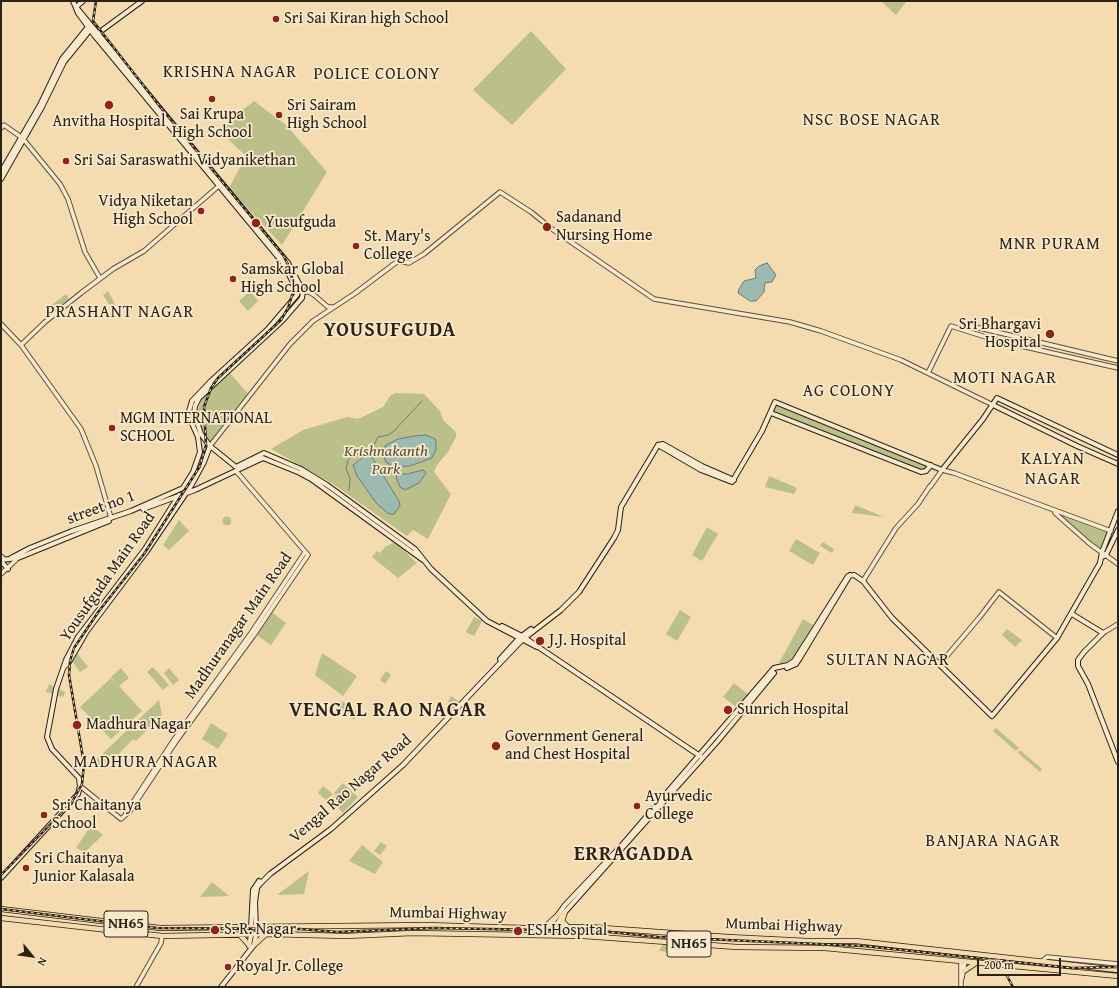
<!DOCTYPE html>
<style>
body{margin:0}
#map{position:relative;width:1119px;height:988px;overflow:hidden;background:#f4dbb0;font-family:"Gentium Book Plus",serif}
canvas{display:block}
.frame{position:absolute;inset:0;border:2px solid #2b2216;pointer-events:none}
.north{position:absolute;left:12px;top:936px;width:40px;height:40px;-webkit-text-stroke:3px #f8e8cc;paint-order:stroke;rotate:119deg;font-size:11px;font-weight:700;line-height:16px;text-align:center;color:#2b2216}
.north::after{content:'';display:block;margin:auto;width:14px;height:18px;background:#2b2216;clip-path:polygon(50% 0,100% 100%,50% 72%,0 100%)}
.scale{position:absolute;left:977px;top:958px;width:84px;height:18px;box-sizing:border-box;border:2px solid #2b2216;border-top:0;padding-left:5px;font-size:12px;line-height:14px;white-space:nowrap;color:#2b2216;-webkit-text-stroke:3px #f8e8cc;paint-order:stroke}
</style>
<div id="map">
<canvas width="1119" height="988"></canvas>
<div class="frame"></div>
<div class="north">N</div>
<div class="scale">200 m</div>
</div>
<script>
const g = document.querySelector('canvas').getContext('2d');
g.lineJoin = 'round';
function paint(path, color) { g.fillStyle = color; g.fill(path, 'evenodd'); }
const poly = rows => new Path2D(rows.map(r => 'M' + r).join(''));
function stroke(path, color, width, dash) { g.strokeStyle = color; g.lineWidth = width; g.lineCap = dash ? 'butt' : 'round'; g.setLineDash(dash || []); g.stroke(path); }
function drawText(font, color, halo, rows, align = 'center') {
  g.font = font + ' "Gentium Book Plus",serif'; g.lineWidth = 3.5; g.setLineDash([]); g.textBaseline = 'middle'; g.strokeStyle = halo; g.fillStyle = color; for (const [text, x, y, turn = 0] of rows) {
    g.save(); g.translate(x, y); g.rotate((+turn || 0) * Math.PI / 180); g.textAlign = isNaN(turn) ? turn : align; if (halo) g.strokeText(text, 0, 0); g.fillText(text, 0, 0); g.restore();
  }
}
paint(poly([
 [881,1,905,1,906,2,896,15],
 [531,31,566,69,512,125,473,90],
 [254,101,286,125,327,172,282,245,229,188,246,156,218,130],
 [108,291,116,306,111,307,103,295],
 [250,291,258,301,248,311,239,301],
 [66,294,69,299,56,309,52,305],
 [229,372,249,395,212,444,202,435,197,412,201,400],
 [395,393,424,394,440,411,443,420,456,432,456,437,448,452,437,465,434,472,451,494,428,539,413,530,407,536,333,484,271,449,303,430,347,417,358,419,383,407,390,396],
 [775,402,931,465,921,472,771,413],
 [769,476,797,488,794,494,765,487],
 [855,505,884,517,852,513],
 [1060,515,1108,533,1101,549,1091,542],
 '222.5 521a4.5 4.5 0 1 1 9 0a4.5 4.5 0 1 1-9 0Z',
 [179,520,189,531,169,550,163,545],
 [707,527,718,534,702,561,692,555],
 [796,539,820,553,813,565,789,551],
 [395,542,417,563,398,578,372,557,377,551,380,553,385,547],
 [823,542,834,549,832,553,820,546],
 [269,610,286,623,271,645,254,633],
 [680,610,691,617,677,641,666,634],
 [474,617,482,621,474,636,466,632],
 [803,619,813,625,792,659,781,664,779,663],
 [1007,629,1022,640,1015,647,1002,635],
 [77,653,88,667,80,672,72,661],
 [322,653,357,676,343,696,315,675],
 [153,667,169,685,163,690,147,672],
 [121,668,129,678,119,686,142,711,111,739,80,707,111,678,117,684,111,677],
 [169,668,179,680,173,685,164,673],
 [386,671,391,675,385,684,380,680],
 [734,683,749,695,738,708,723,697],
 [49,684,65,692,63,697,46,692],
 [451,696,459,701,452,709,447,705],
 [159,700,162,715,136,741,133,739,104,770,95,761],
 [342,701,359,713,354,720,339,707],
 [211,723,228,734,218,749,202,739],
 [996,728,1019,748,1016,751,993,731],
 [1020,750,1042,769,1040,772,1018,753],
 [343,783,358,797,343,813,331,801,336,795,334,793],
 [323,786,333,794,326,800,318,793],
 [91,825,103,835,85,852,76,848],
 [381,842,387,846,380,855,374,851],
 [362,845,383,862,375,874,349,861],
 [309,871,304,894,277,895],
 [212,882,229,896,200,897],
 [663,944,672,945,669,952,659,951]
]), '#bbc08b');
const water = poly([
 [767,263,776,275,772,282,765,283,764,292,756,301,750,301,738,293,739,289,744,281,756,278,755,270,759,266,767,263],
 [426,435,435,439,436,442,436,450,432,458,410,466,393,467,386,462,382,451,386,445,398,439,414,436,426,435],
 [366,455,372,457,399,501,400,506,394,514,389,514,377,504,357,476,353,465,366,455],
 [423,470,426,473,419,483,405,490,400,487,396,477,397,474,407,474,423,470]
]);
paint(water, '#9cbab0');
stroke(water, '#6f7d72', 1);
stroke(poly([
 [349,490,350,479,346,468,348,460,352,456,372,449,378,437,388,435,393,432,422,401]
]), '#6f7d72', 1);
const tertiary = poly([
 [1,128,4,125,21,137],
 [24,140,60,184,68,199,85,252,100,278],
 [303,292,309,292,314,295,328,307,333,307],
 [1,324,21,345,81,429,96,466,111,518],
 [958,328,967,325,1118,361],
 [21,345,45,322,81,293,113,269,144,251,221,184],
 [928,373,951,326,995,340,1118,368],
 [210,446,290,344,313,321,354,294,398,261,409,263,424,254,500,192,531,212,552,229,654,299,790,322,821,331,901,360,993,405],
 [930,487,942,470,954,473,1111,531],
 [1055,513,1090,544,1118,564],
 [1,556,4,559],
 [1,574,16,560,17,556],
 [863,581,896,528,918,504,930,486],
 [1103,633,1118,624],
 [940,664,979,618,999,592,1057,638],
 [80,786,121,819,130,811,177,740,254,635,308,555,236,471],
 [126,813,175,738,251,633,305,552],
 [961,962,961,987],
 [1041,962,1047,957,1118,964],
 [962,978,965,962],
 [136,987,161,943,162,936]
]);
const secondary = poly([
 [76,7,288,263,303,291,302,298,283,320,199,398,195,406,194,413,201,434,210,446,236,467,264,453,301,469,327,485,415,549,431,569,487,621,537,647],
 [76,7,83,1],
 [97,34,142,1],
 [1,172,40,105,62,59,88,27],
 [1,179,42,107,64,62,90,30],
 [993,405,1077,446,1118,464],
 [771,413,921,472,926,471,931,465],
 [658,445,701,470,732,482,762,431,775,402,942,470,983,419,997,398,1118,455],
 [658,445,663,444,702,466,734,480],
 [143,509,195,490,263,458,300,473,311,479,423,560],
 [1102,557,1106,555,1118,530],
 [11,558,30,548,72,531,131,511,183,488,193,472,200,452,198,437,190,419,189,411,192,401,211,381,267,330,297,295,297,290,283,263,94,35,78,13,73,1],
 [1,560,18,558,109,521],
 [1,561,8,569],
 [1072,614,1103,633,1084,652,1078,660,1078,666,1088,684,1118,762],
 [502,626,522,636,700,756],
 [500,659,519,638,531,629],
 [64,667,69,662,87,631,147,551,191,486,204,462,210,446],
 [787,668,796,664,800,658,850,575],
 [1,878,78,794,80,786,79,778,52,749,47,737,56,689,66,660,78,637,145,549,179,495],
 [549,927,565,905,622,845,774,668,788,665,794,661,848,576,854,575,863,581,892,618,992,716,1057,638,1100,563,1102,552,1118,511],
 [555,927,565,912,717,742,774,673],
 [251,928,253,890,259,881],
 [256,928,255,902,257,888,259,885,270,874,331,829,403,765,522,640,561,610,579,592,614,538,618,530,621,507,658,445],
 [249,946,251,935],
 [221,987,254,945,256,935]
]);
const trunk = poly([
 [1,909,160,928,425,925,525,928,589,927,728,937,807,941,856,941,1118,970],
 [565,912,562,921,568,927],
 [1,918,162,936,268,934,346,936,413,933,584,936,737,947,825,948,1118,976],
 [545,927,559,914],
 [240,935,249,945],
 [254,945,266,934],
 [964,971,976,963]
]);
stroke(tertiary, '#5d503c', 5.5);
stroke(secondary, '#2b2216', 6);
stroke(trunk, '#2b2216', 6);
stroke(tertiary, '#f8e8cc', 3.5);
stroke(secondary, '#f8e8cc', 4);
stroke(trunk, '#f4dbb0', 4.5);
const rail = poly([
 [1,875,72,802,82,784,84,764,69,675,70,661,74,648,99,611,144,554,200,466,206,445,204,407,211,388,218,378,281,320,288,308,293,292,291,270,283,255,161,108,93,21,96,1],
 [1,909,157,928,300,929,337,932,433,928,600,931,658,937,864,946,1072,968,1118,967],
 [1007,976,1013,987]
]);
stroke(rail, '#2b2216', 2.5);
stroke(rail, '#f8e8cc', 1, [3]);
for (const [x, y, r, color] of [
 [276,19,4,"#8f2418"],
 [212,99,4,"#8f2418"],
 [109,105,5,"#8f2418"],
 [279,115,4,"#8f2418"],
 [66,161,4,"#8f2418"],
 [201,211,4,"#8f2418"],
 [256,223,5,"#8f2418"],
 [547,227,5,"#8f2418"],
 [356,246,4,"#8f2418"],
 [233,279,4,"#8f2418"],
 [1050,334,5,"#8f2418"],
 [112,428,4,"#8f2418"],
 [540,641,5,"#8f2418"],
 [728,710,5,"#8f2418"],
 [77,725,5,"#8f2418"],
 [496,746,5,"#8f2418"],
 [637,806,4,"#8f2418"],
 [44,815,4,"#8f2418"],
 [26,868,4,"#8f2418"],
 [215,930,5,"#8f2418"],
 [518,931,5,"#8f2418"],
 [228,967,4,"#8f2418"]
]) { const dot = new Path2D(); dot.arc(x, y, r, 0, 2 * Math.PI); g.fillStyle = color; g.fill(dot); stroke(dot, '#f8e8cc', 1.5); }
for (const [x, y, w] of [
 [126,924,44],
 [689,944,44]
]) { const box = new Path2D(); box.roundRect(x - w / 2, y - 13, w, 26, 3); g.fillStyle = '#f8e8cc'; g.fill(box); stroke(box, '#2b2216', 1); }
drawText('bold 15px', '#2b2216', null, [
 ["NH65",126,924],
 ["NH65",689,944]
]);
drawText('16px', '#2b2216', '#f8e8cc', [
 ["Sri Sai Kiran high School",284,19],
 ["Sri Sairam",287,106],
 ["High School",287,124],
 ["Sai Krupa",212,115,"center"],
 ["High School",212,133,"center"],
 ["Anvitha Hospital",109,122,"center"],
 ["Sri Sai Saraswathi Vidyanikethan",74,161],
 ["Vidya Niketan",193,202,"right"],
 ["High School",193,220,"right"],
 ["Sadanand",556,218],
 ["Nursing Home",556,236],
 ["Yusufguda",265,223],
 ["St. Mary's",364,237],
 ["College",364,255],
 ["Samskar Global",241,270],
 ["High School",241,288],
 ["Sri Bhargavi",1041,325,"right"],
 ["Hospital",1041,343,"right"],
 ["MGM INTERNATIONAL",120,419],
 ["SCHOOL",120,437],
 ["J.J. Hospital",549,641],
 ["Sunrich Hospital",737,710],
 ["Madhura Nagar",86,725],
 ["Government General",505,737],
 ["and Chest Hospital",505,755],
 ["Ayurvedic",645,797],
 ["College",645,815],
 ["Sri Chaitanya",52,806],
 ["School",52,824],
 ["Sri Chaitanya",34,859],
 ["Junior Kalasala",34,877],
 ["S. R. Nagar",224,930],
 ["ESI Hospital",527,931],
 ["Royal Jr. College",236,967]
], 'left');
drawText('italic 16px', '#565139', '#f8e8cc', [
 ["Krishnakanth",386,452],
 ["Park",386,470]
]);
drawText('16px', '#2b2216', '#f8e8cc', [
 ["street no 1",101,508,-20],
 ["Yousufguda Main Road",108,577,-55],
 ["Madhuranagar Main Road",239,626,-55],
 ["Vengal Rao Nagar Road",351,789,-41],
 ["Mumbai Highway",448,914,1],
 ["Mumbai Highway",784,926,2]
]);
g.letterSpacing = '1px';
drawText('17px', '#2b2216', '#f8e8cc', [
 ["KRISHNA NAGAR",230,73],
 ["POLICE COLONY",377,75],
 ["NSC BOSE NAGAR",872,121],
 ["MNR PURAM",1050,245],
 ["PRASHANT NAGAR",120,313],
 ["MOTI NAGAR",1005,379],
 ["AG COLONY",849,392],
 ["KALYAN",1053,460],
 ["NAGAR",1053,480],
 ["SULTAN NAGAR",888,661],
 ["MADHURA NAGAR",146,763],
 ["BANJARA NAGAR",993,842]
]);
g.letterSpacing = '0px';
g.letterSpacing = '1px';
drawText('bold 20px', '#2b2216', '#f8e8cc', [
 ["YOUSUFGUDA",390,331],
 ["VENGAL RAO NAGAR",388,711],
 ["ERRAGADDA",634,855]
]);
g.letterSpacing = '0px';
</script>
